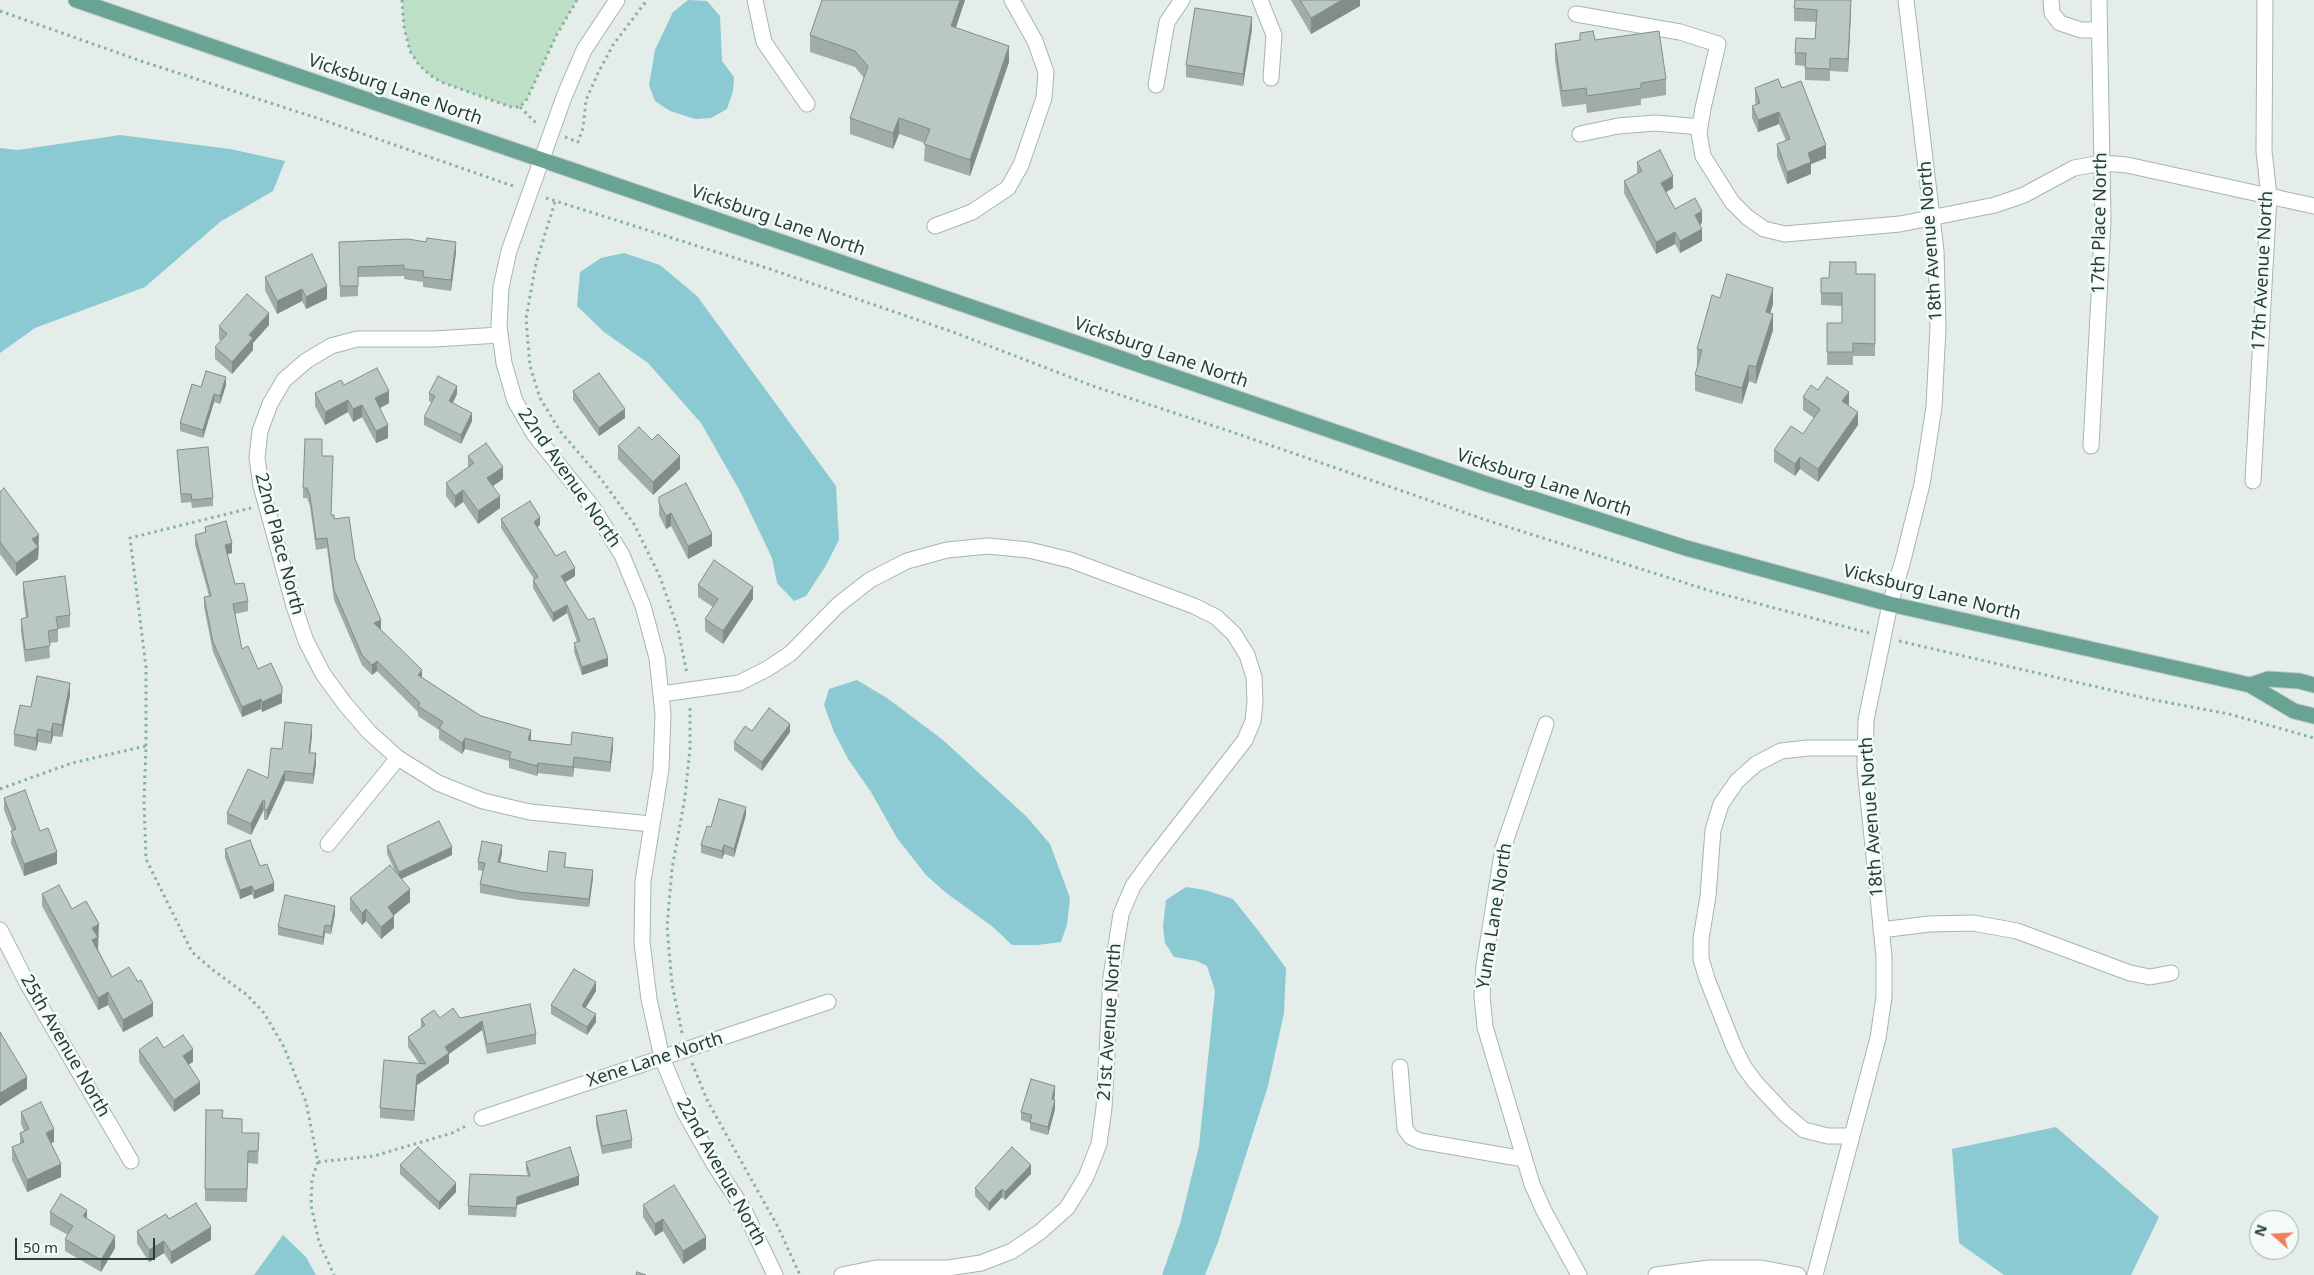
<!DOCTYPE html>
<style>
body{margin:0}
#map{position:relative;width:2314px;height:1275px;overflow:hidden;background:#e4ede9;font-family:"Noto Sans",sans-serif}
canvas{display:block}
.north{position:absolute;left:2249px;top:1210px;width:50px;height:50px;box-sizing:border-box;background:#f4faf7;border:1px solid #a0afaa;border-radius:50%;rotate:289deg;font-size:14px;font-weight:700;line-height:20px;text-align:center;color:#233f37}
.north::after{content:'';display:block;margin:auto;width:18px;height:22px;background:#f37e5b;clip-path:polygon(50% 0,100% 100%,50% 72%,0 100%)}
.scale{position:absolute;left:15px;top:1238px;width:140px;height:22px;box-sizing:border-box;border:2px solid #233f37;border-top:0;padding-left:6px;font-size:15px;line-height:18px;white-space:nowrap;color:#233f37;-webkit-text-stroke:4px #f4faf7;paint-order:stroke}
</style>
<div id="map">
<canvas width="2314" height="1275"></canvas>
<div class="north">N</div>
<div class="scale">50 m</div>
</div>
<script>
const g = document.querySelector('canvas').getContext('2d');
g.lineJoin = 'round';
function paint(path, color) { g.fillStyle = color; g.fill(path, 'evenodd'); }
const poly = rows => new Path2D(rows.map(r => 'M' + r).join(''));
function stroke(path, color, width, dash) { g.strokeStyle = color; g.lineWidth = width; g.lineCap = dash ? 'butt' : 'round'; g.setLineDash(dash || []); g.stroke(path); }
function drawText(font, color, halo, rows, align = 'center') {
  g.font = font + ' "Noto Sans",sans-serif'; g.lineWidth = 5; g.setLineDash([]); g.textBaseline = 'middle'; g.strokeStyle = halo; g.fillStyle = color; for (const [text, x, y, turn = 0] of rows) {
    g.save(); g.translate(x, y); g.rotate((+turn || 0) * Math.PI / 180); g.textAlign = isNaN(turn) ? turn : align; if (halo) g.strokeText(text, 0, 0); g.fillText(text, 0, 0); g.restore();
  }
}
paint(poly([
 [402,0,577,0,556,36,527,99,520,107,511,107,441,82,430,75,419,65,410,51,404,27]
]), '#bcdfc5');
paint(poly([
 [688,0,707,1,720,16,722,61,734,77,733,91,727,109,711,118,695,119,670,111,655,101,649,85,655,50,673,12],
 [120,135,230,149,285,161,273,191,220,222,145,287,35,328,0,353,0,148,18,150],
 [624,253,660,265,697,296,836,486,839,540,825,567,806,596,794,601,777,583,772,558,741,493,701,423,648,363,604,332,577,306,580,272,601,258],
 [857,680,887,698,943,740,1027,817,1050,844,1070,898,1067,925,1061,942,1037,945,1012,945,993,927,945,892,926,875,897,838,871,792,848,759,834,732,824,705,829,689],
 [1186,887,1205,890,1233,899,1257,929,1286,968,1284,1013,1268,1086,1218,1242,1205,1275,1162,1275,1180,1224,1199,1146,1215,991,1207,966,1197,961,1174,957,1165,943,1163,927,1166,900],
 [2056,1127,2159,1217,2131,1275,2004,1275,1959,1243,1952,1149],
 [283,1235,306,1257,316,1275,254,1275]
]), '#8bc9d3');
const minor = poly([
 [617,0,584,50,564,97,509,251,501,287,499,326,504,363,515,401,534,434,593,508,622,555,643,606,657,658,663,714,661,769,643,881,642,942,649,999,662,1058,685,1113,714,1164,744,1210,775,1275],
 [755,0,764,42,807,104],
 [1260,0,1274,35,1271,78],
 [2051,0,2052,13,2060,23,2081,30,2099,30],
 [1576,14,1680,32,1718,44,1703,108,1699,133,1703,156,1732,202,1747,217,1764,229,1785,234,1900,224,1995,205,2024,195,2074,168,2102,163,2127,165,2314,206],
 [1156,85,1167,22,1182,0],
 [1580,134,1618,126,1655,123,1700,127],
 [935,226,972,212,1008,188,1021,165,1044,98,1046,72,1035,41,1012,0],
 [500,335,434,339,357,339,331,346,306,361,284,380,270,404,260,431,257,458,261,486,294,606,306,641,323,674,345,704,369,732,398,758,438,783,483,801,530,812,651,824],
 [2091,446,2103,221,2099,0],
 [2253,481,2269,196,2264,151,2265,0],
 [662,694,739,683,767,669,791,653,838,605,870,580,907,561,947,550,988,546,1029,550,1070,560,1194,606,1216,617,1234,634,1247,655,1254,677,1255,702,1253,721,1245,740,1151,861,1133,886,1121,914,1111,977,1104,1108,1099,1144,1086,1177,1067,1208,1040,1232,1012,1251,981,1263,948,1268,876,1268,842,1275],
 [1546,724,1503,848,1484,966,1482,996,1485,1027,1532,1184,1544,1211,1579,1275],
 [328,844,398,758],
 [0,930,27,983,131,1161],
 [1881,930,1929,924,1973,923,2017,931,2130,973,2150,977,2171,973],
 [1400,1067,1405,1129,1411,1137,1420,1141,1524,1159],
 [482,1118,828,1002],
 [1852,1136,1828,1136,1804,1130,1785,1114,1756,1083,1744,1067,1734,1047,1707,979,1701,959,1701,939,1708,896,1713,830,1721,804,1737,781,1756,764,1781,751,1808,748,1864,748],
 [1656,1275,1709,1268,1761,1268,1798,1275],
 [1815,1275,1878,1038,1884,997,1884,956,1865,768,1866,720,1890,604,1903,560,1922,484,1934,407,1938,328,1936,251,1906,0]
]);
const major = poly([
 [76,0,1484,483,1686,548,1890,604,2250,685,2294,711,2314,716],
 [2250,685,2268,679,2299,681,2314,685]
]);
stroke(minor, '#a6b5b0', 17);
stroke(major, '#c1c9c7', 17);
stroke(poly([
 [402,0,404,27,410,51,419,65,430,75,441,82,511,107,520,107,527,99,556,36,577,0],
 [0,11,141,61,320,119,516,187],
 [520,107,537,124],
 [565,137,578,142,583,128,586,100,598,73,613,45,647,0],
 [546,198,767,268,953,332,1093,386,1232,432,1489,521,1714,592,1869,633],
 [555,202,536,263,526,319,530,366,540,398,560,431,601,479,634,524,660,577,678,629,687,674],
 [1899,641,2149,699,2229,714,2314,738],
 [146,746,146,667,130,538,251,508],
 [0,789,72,763,146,746,144,802,146,859,192,952,213,970,247,995,264,1013,284,1047,306,1102,318,1162,374,1156,452,1133,468,1125],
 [682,1033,672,984,667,926,672,869,685,797,690,748,690,705],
 [692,1063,708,1102,778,1227,800,1275],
 [318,1162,312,1179,311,1205,319,1242,334,1275]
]), '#84b1a2', 3, [2.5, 4]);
stroke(minor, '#fff', 15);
stroke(major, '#68a393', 15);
paint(poly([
 [965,0,956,27,1009,62,970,176,924,161,925,143,899,134,893,149,850,134,850,118,864,78,855,67,810,52,810,35],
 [1291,0,1360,0,1360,6,1311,34],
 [1794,8,1851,10,1848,72,1830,71,1830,81,1805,80,1805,66,1795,65,1795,53,1815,39,1816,22,1794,21],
 [1252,29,1243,86,1186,77,1186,65],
 [1580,33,1666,79,1666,95,1641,99,1641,105,1587,113,1586,104,1562,107,1555,60,1555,44,1580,40],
 [1755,88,1782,88,1826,158,1811,164,1811,174,1787,184,1777,157,1777,144,1786,141,1779,124,1758,132,1752,118,1752,106,1756,105,1755,101],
 [1637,162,1673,188,1666,192,1675,209,1702,223,1700,225,1702,241,1680,253,1675,244,1656,254,1624,193,1624,181,1637,174],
 [339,242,456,252,451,291,423,287,423,282,404,279,404,276,358,277,358,296,340,297],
 [1856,274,1875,274,1875,356,1853,356,1853,365,1827,365,1827,323,1842,323,1842,306,1821,305,1821,278,1829,278],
 [265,277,327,286,327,299,306,309,302,301,277,314,265,290],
 [1720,298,1773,304,1770,313,1773,330,1756,384,1749,381,1742,404,1695,391,1695,375,1698,365,1697,365,1697,349],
 [269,325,253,343,253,350,232,374,215,359,215,347,221,341,219,339,219,326],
 [226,385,220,404,214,402,203,438,180,431,180,423,201,387],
 [344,385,389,403,379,408,388,438,376,443,362,417,353,422,348,412,325,425,315,406,315,393],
 [1818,390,1849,404,1848,405,1858,425,1818,482,1800,469,1795,476,1774,462,1774,450,1803,434,1814,418,1803,410,1803,397],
 [573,391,625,418,599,436,573,400],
 [429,393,457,394,453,403,472,421,461,444,424,425,424,417,432,403,429,401],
 [618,446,680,469,653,495,618,459],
 [177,450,213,498,213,506,192,508,191,502,181,503],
 [322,456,331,515,334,519,355,559,381,630,422,678,481,716,531,740,571,745,613,748,610,772,574,768,573,777,538,773,537,776,509,768,509,761,465,749,462,754,439,739,439,730,418,716,418,712,377,671,372,675,362,665,334,600,327,548,316,550,310,506,307,498,303,498,303,488],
 [468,456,503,479,493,486,500,508,478,524,463,502,455,508,446,496,446,483,468,467],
 [0,492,39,547,38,559,16,576,0,554],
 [659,497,712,546,688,559,671,526,666,529,659,515],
 [501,519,540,525,537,527,556,556,575,576,565,582,608,666,582,675,574,652,574,643,577,642,567,613,553,622,533,588,533,580,534,579,501,528],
 [205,527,232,553,227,554,235,584,248,601,248,611,235,614,242,649,282,703,262,712,261,709,242,717,213,652,204,607,204,597,209,596,195,545,195,535,205,532],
 [23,582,70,615,70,627,58,629,58,642,49,643,50,658,25,662,21,631,21,619,26,618,23,594],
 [698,585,753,599,723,644,705,631,705,619,713,607,698,597],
 [70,695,62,737,53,736,51,744,38,742,36,751,14,746,14,734,31,707],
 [752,731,790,732,762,771,734,750,734,742],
 [312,735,310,753,316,764,313,784,285,781,267,820,264,820,264,811,263,811,251,835,227,824,227,813,268,778,282,749],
 [4,798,40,831,57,864,24,876,11,843,12,830,4,810],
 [746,815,734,857,724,854,722,859,701,853,701,845],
 [387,846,452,855,401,879,410,902,394,915,394,928,381,939,366,921,362,925,350,910,350,898,395,871,387,854],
 [225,849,274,891,254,899,252,894,240,899,225,858],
 [502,853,500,863,547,872,566,861,565,867,593,878,589,907,519,900,480,893,480,884,483,871,478,870,478,862],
 [42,894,72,909,99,937,98,937,98,949,112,977,153,1016,123,1032,108,1005,98,1010,42,906],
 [335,914,331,934,325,933,323,945,278,935,278,927],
 [596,991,585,1008,596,1022,587,1035,551,1014,551,1005],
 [530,1004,536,1034,536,1044,487,1054,482,1030,449,1054,449,1063,417,1085,414,1121,380,1118,380,1108,419,1063,408,1047,408,1037,421,1028,421,1019,460,1018],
 [164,1048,193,1062,188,1064,200,1094,174,1112,139,1062,139,1050],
 [1055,1095,1054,1100,1055,1109,1048,1135,1030,1130,1030,1123,1021,1120,1021,1112],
 [206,1110,223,1118,242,1133,259,1133,258,1164,248,1163,247,1202,205,1201],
 [21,1112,54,1142,51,1143,61,1177,27,1192,12,1160,12,1147,20,1144,20,1133,24,1131,21,1124],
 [596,1116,632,1140,632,1148,602,1154,596,1124],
 [526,1162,579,1185,517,1205,516,1217,468,1215,468,1206,528,1176,526,1170],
 [400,1165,456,1192,439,1210,400,1174],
 [1031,1174,1005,1200,1002,1197,989,1211,975,1196,975,1188],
 [643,1205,706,1249,683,1264,663,1231,655,1236,643,1217],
 [50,1212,87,1219,115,1248,101,1272,65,1251,65,1239,68,1235,50,1225],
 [169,1219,211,1240,171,1264,164,1253,149,1262,137,1243,137,1231]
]), '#9faca7');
paint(poly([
 [960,0,965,0,951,42,951,26],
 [1342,0,1360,0,1360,6,1311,34,1311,18],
 [1851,0,1851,10,1848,72,1848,59],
 [1252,17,1252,29,1243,86,1243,74],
 [1009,46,1009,62,970,176,970,160],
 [1779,112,1779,124,1758,132,1758,120],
 [899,118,899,134,893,149,893,133],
 [1826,145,1826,158,1811,164,1811,174,1787,184,1787,172,1808,153],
 [1673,176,1673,188,1661,195,1661,183],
 [1702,211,1702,223,1695,227,1695,215],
 [1702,229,1702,241,1680,253,1680,241],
 [1675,232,1675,244,1656,254,1656,242],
 [456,242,456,252,451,291,451,280],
 [327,286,327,299,306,309,306,297],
 [1773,288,1773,304,1766,328,1766,312],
 [302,289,302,301,277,314,277,301],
 [269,313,269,325,253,343,253,350,232,374,232,362,249,335],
 [1773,314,1773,330,1756,384,1756,367],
 [1749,365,1749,381,1742,404,1742,388],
 [226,377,226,385,220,404,220,396],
 [457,386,457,394,449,410,449,401],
 [389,391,389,403,375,411,375,398],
 [1849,392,1849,404,1842,414,1842,401],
 [214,394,214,402,203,438,203,430],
 [348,400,348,412,325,425,325,412],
 [362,405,362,417,353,422,353,409],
 [625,409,625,418,599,436,599,428],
 [1858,412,1858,425,1818,482,1818,469],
 [472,413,472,421,461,444,461,435],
 [388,425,388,438,376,443,376,431],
 [680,456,680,469,653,495,653,482],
 [1800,457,1800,469,1795,476,1795,464],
 [503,467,503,479,487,490,487,478],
 [463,490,463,502,455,508,455,496],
 [500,496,500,508,478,524,478,511],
 [671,513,671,526,666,529,666,516],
 [540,517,540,525,534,530,534,522],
 [712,534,712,546,688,559,688,546],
 [39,535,38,559,16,576,16,563,32,539],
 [232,543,232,553,225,555,225,545],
 [575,568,575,576,561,585,561,576],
 [753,587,753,599,723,644,723,631],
 [567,605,567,613,553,622,553,613],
 [381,620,381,630,374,623],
 [608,658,608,666,582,675,582,667],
 [377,661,377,671,372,675,372,665],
 [422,670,422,680,418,675],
 [70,683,70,695,62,737,62,725],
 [282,693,282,703,262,712,262,702],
 [261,699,261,709,242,717,242,707],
 [53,723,53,736,51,744,51,732],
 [790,724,790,732,762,771,762,762],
 [312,725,312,735,309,763,309,753],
 [38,729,38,742,36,751,36,738],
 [531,730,531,740,528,740],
 [465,738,465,749,462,754,462,743],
 [613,738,613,748,610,772,610,762],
 [316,753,316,764,313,784,313,774],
 [574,757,574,768,573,777,573,767],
 [538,763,538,773,537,776,537,766],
 [285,771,285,781,267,820,267,810],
 [263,800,263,811,251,835,251,824],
 [746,807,746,815,734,857,734,849],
 [502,845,502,853,498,871,498,862],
 [724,845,724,854,722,859,722,851],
 [452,847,452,855,399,880,399,872],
 [57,852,57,864,24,876,24,864],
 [593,870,593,878,589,907,589,899],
 [274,883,274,891,254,899,254,891],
 [252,886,252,894,240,899,240,890],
 [410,889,410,902,388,920,388,907],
 [335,906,335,914,331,934,331,926],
 [366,909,366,921,362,925,362,913],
 [394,916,394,928,381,939,381,927],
 [99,924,98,949,92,952,92,928],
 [325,925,325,933,323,945,323,937],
 [596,982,596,991,582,1014,582,1006],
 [108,992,108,1005,98,1010,98,998],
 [153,1003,153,1016,123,1032,123,1020],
 [596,1014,596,1022,587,1035,587,1027],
 [482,1021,482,1030,449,1054,449,1063,417,1085,414,1121,414,1111,417,1075,445,1047],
 [193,1049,193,1062,183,1068,183,1056],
 [27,1077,27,1089,0,1106,0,1093],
 [200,1082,200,1094,174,1112,174,1100],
 [1055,1086,1055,1095,1052,1108,1052,1099],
 [1055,1100,1055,1109,1048,1135,1048,1127],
 [54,1129,54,1142,46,1145,46,1133],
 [61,1164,61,1177,27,1192,27,1180],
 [1031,1165,1031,1174,1005,1200,1005,1192],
 [579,1176,579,1185,517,1205,516,1217,517,1197],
 [456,1183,456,1192,439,1210,439,1202],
 [1002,1189,1002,1197,989,1211,989,1203],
 [87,1210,87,1222,83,1216],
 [663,1219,663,1231,655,1236,655,1224],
 [211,1227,211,1240,171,1264,171,1252],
 [115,1236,115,1248,101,1272,101,1260],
 [706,1237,706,1249,683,1264,683,1251],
 [164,1241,164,1253,149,1262,149,1250]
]), '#828c88');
const building = poly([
 [822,0,960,0,951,26,1009,46,970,160,924,144,930,129,899,118,893,133,850,118,868,66,855,51,810,35,822,0],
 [1300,0,1342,0,1311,18,1300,0],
 [1795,0,1851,0,1848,59,1830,58,1830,69,1805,68,1806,53,1795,53,1796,38,1815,39,1817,10,1794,8,1795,0],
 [1195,8,1252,17,1243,74,1186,65,1195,8],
 [1593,31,1595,40,1659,31,1666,79,1641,83,1641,88,1587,96,1586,88,1562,91,1555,44,1580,40,1580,33,1593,31],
 [1778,79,1782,88,1801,81,1826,145,1808,153,1811,162,1787,172,1777,144,1790,139,1779,112,1758,120,1752,106,1760,103,1755,88,1778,79],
 [1660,150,1673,176,1661,183,1675,209,1695,198,1702,211,1695,215,1702,229,1680,241,1675,232,1656,242,1624,181,1642,171,1637,162,1660,150],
 [427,238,456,242,451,280,423,277,424,271,404,269,404,265,358,267,358,286,340,286,339,242,408,239,426,242,427,238],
 [312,254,327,286,306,297,302,289,277,301,265,277,312,254],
 [1830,262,1856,262,1856,274,1875,274,1875,344,1853,343,1853,352,1827,352,1827,323,1842,323,1842,293,1821,293,1821,278,1829,278,1830,262],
 [1727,274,1773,288,1766,312,1773,314,1756,367,1749,365,1742,388,1695,375,1702,350,1697,349,1712,295,1720,298,1727,274],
 [247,294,269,313,249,335,253,338,232,362,215,347,227,334,219,326,247,294],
 [377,368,389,391,375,398,388,425,376,431,362,405,353,409,348,400,325,412,315,393,341,380,344,385,377,368],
 [206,371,226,377,220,396,214,394,203,430,180,423,192,384,201,387,206,371],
 [599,373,625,409,599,428,573,391,599,373],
 [438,376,457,386,449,401,472,413,461,435,424,417,435,396,429,393,438,376],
 [1827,377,1849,392,1842,401,1858,412,1818,469,1800,457,1795,464,1774,450,1791,426,1803,434,1820,409,1803,397,1811,385,1818,390,1827,377],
 [639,427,652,440,658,434,680,456,653,482,618,446,639,427],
 [305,439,322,439,322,456,333,456,331,515,334,515,334,519,349,517,355,559,381,620,374,623,422,670,418,675,481,716,531,730,528,740,571,745,572,732,613,738,610,762,574,757,573,767,538,763,537,766,509,758,511,752,465,738,462,743,439,728,443,722,418,706,420,703,377,661,372,665,362,655,334,590,327,538,316,539,310,496,307,488,303,488,305,439],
 [486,443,503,467,487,478,500,496,478,511,463,490,455,496,446,483,474,463,468,456,486,443],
 [208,447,213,498,192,500,191,494,181,494,177,450,208,447],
 [686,483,712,534,688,546,671,513,666,516,659,503,659,497,686,483],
 [4,488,39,535,32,539,38,547,16,563,0,542,0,492,4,488],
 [530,501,540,517,534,522,556,556,565,551,575,568,561,576,588,620,594,618,608,658,582,667,574,643,580,641,567,605,553,613,533,580,538,577,501,519,530,501],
 [226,521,232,543,225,545,235,584,244,583,248,601,233,604,242,649,248,646,258,669,271,663,282,687,282,693,262,702,261,699,242,707,213,642,204,597,211,596,195,535,206,532,205,527,226,521],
 [714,560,753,587,723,631,705,619,718,599,698,585,714,560],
 [65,576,70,615,56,617,58,629,48,631,50,646,25,650,21,619,28,617,23,582,65,576],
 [37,676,70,683,62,725,53,723,51,732,38,729,36,738,14,734,20,705,31,707,37,676],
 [769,708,790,724,762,762,734,742,745,726,752,731,769,708],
 [285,722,312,725,309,753,316,753,313,774,285,771,267,810,264,809,265,801,263,800,251,824,227,813,248,769,268,778,271,748,282,749,285,722],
 [25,790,40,831,48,828,57,852,24,864,11,831,16,829,4,798,25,790],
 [719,799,746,807,734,849,724,845,722,851,701,845,707,826,711,827,719,799],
 [439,821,452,847,399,872,387,846,439,821],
 [250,840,260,866,267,864,274,883,254,891,252,886,240,890,225,849,250,840],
 [482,841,502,845,498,862,547,872,549,851,566,853,564,867,593,870,589,899,519,892,480,884,485,863,478,862,482,841],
 [390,865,410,889,388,907,394,916,381,927,366,909,362,913,350,898,390,865],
 [59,885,72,909,86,901,99,924,92,928,98,937,92,940,112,977,129,967,138,982,141,980,153,1003,123,1020,108,992,98,998,42,894,59,885],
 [285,895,335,906,331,926,325,925,323,937,278,927,285,895],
 [574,969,596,982,582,1006,596,1014,587,1027,551,1005,574,969],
 [530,1004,536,1034,487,1044,482,1021,445,1047,449,1053,417,1075,414,1111,380,1108,384,1060,426,1064,408,1037,425,1025,421,1019,434,1010,440,1018,453,1008,460,1018,530,1004],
 [0,1032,27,1077,0,1093,0,1032],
 [183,1035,193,1049,183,1056,200,1082,174,1100,139,1050,157,1037,164,1048,183,1035],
 [1031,1079,1055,1086,1052,1099,1055,1100,1048,1127,1030,1122,1032,1115,1021,1112,1031,1079],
 [41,1102,54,1129,46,1133,61,1164,27,1180,12,1147,24,1142,20,1133,29,1129,21,1112,41,1102],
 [206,1110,223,1110,222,1118,242,1119,242,1133,259,1133,258,1151,248,1151,247,1189,205,1189,206,1110],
 [626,1110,632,1140,602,1146,596,1116,626,1110],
 [418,1147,456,1183,439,1202,400,1165,418,1147],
 [570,1147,579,1176,517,1197,516,1208,468,1206,470,1174,530,1176,526,1162,570,1147],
 [1012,1147,1031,1165,1005,1192,1002,1189,989,1203,975,1188,1012,1147],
 [674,1185,706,1237,683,1251,663,1219,655,1224,643,1205,674,1185],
 [61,1194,87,1210,83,1216,115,1236,101,1260,65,1239,73,1226,50,1212,61,1194],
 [196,1203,211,1227,171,1252,164,1241,149,1250,137,1231,166,1214,169,1219,196,1203],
 [637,1272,646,1275,636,1275,637,1272]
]);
paint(building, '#b9c8c2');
stroke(building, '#828c88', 1);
drawText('18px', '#233f37', '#f4faf7', [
 ["Vicksburg Lane North",395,90,19],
 ["Vicksburg Lane North",778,221,19],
 ["17th Place North",2100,223,-89],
 ["18th Avenue North",1931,241,-94],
 ["17th Avenue North",2263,271,-87],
 ["Vicksburg Lane North",1161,353,19],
 ["22nd Avenue North",569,478,55],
 ["Vicksburg Lane North",1544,483,18],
 ["22nd Place North",279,544,75],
 ["Vicksburg Lane North",1932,593,14],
 ["18th Avenue North",1872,817,-94],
 ["Yuma Lane North",1495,916,-81],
 ["21st Avenue North",1110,1022,-86],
 ["25th Avenue North",65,1046,60],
 ["Xene Lane North",655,1060,-18],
 ["22nd Avenue North",721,1172,61]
]);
</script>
